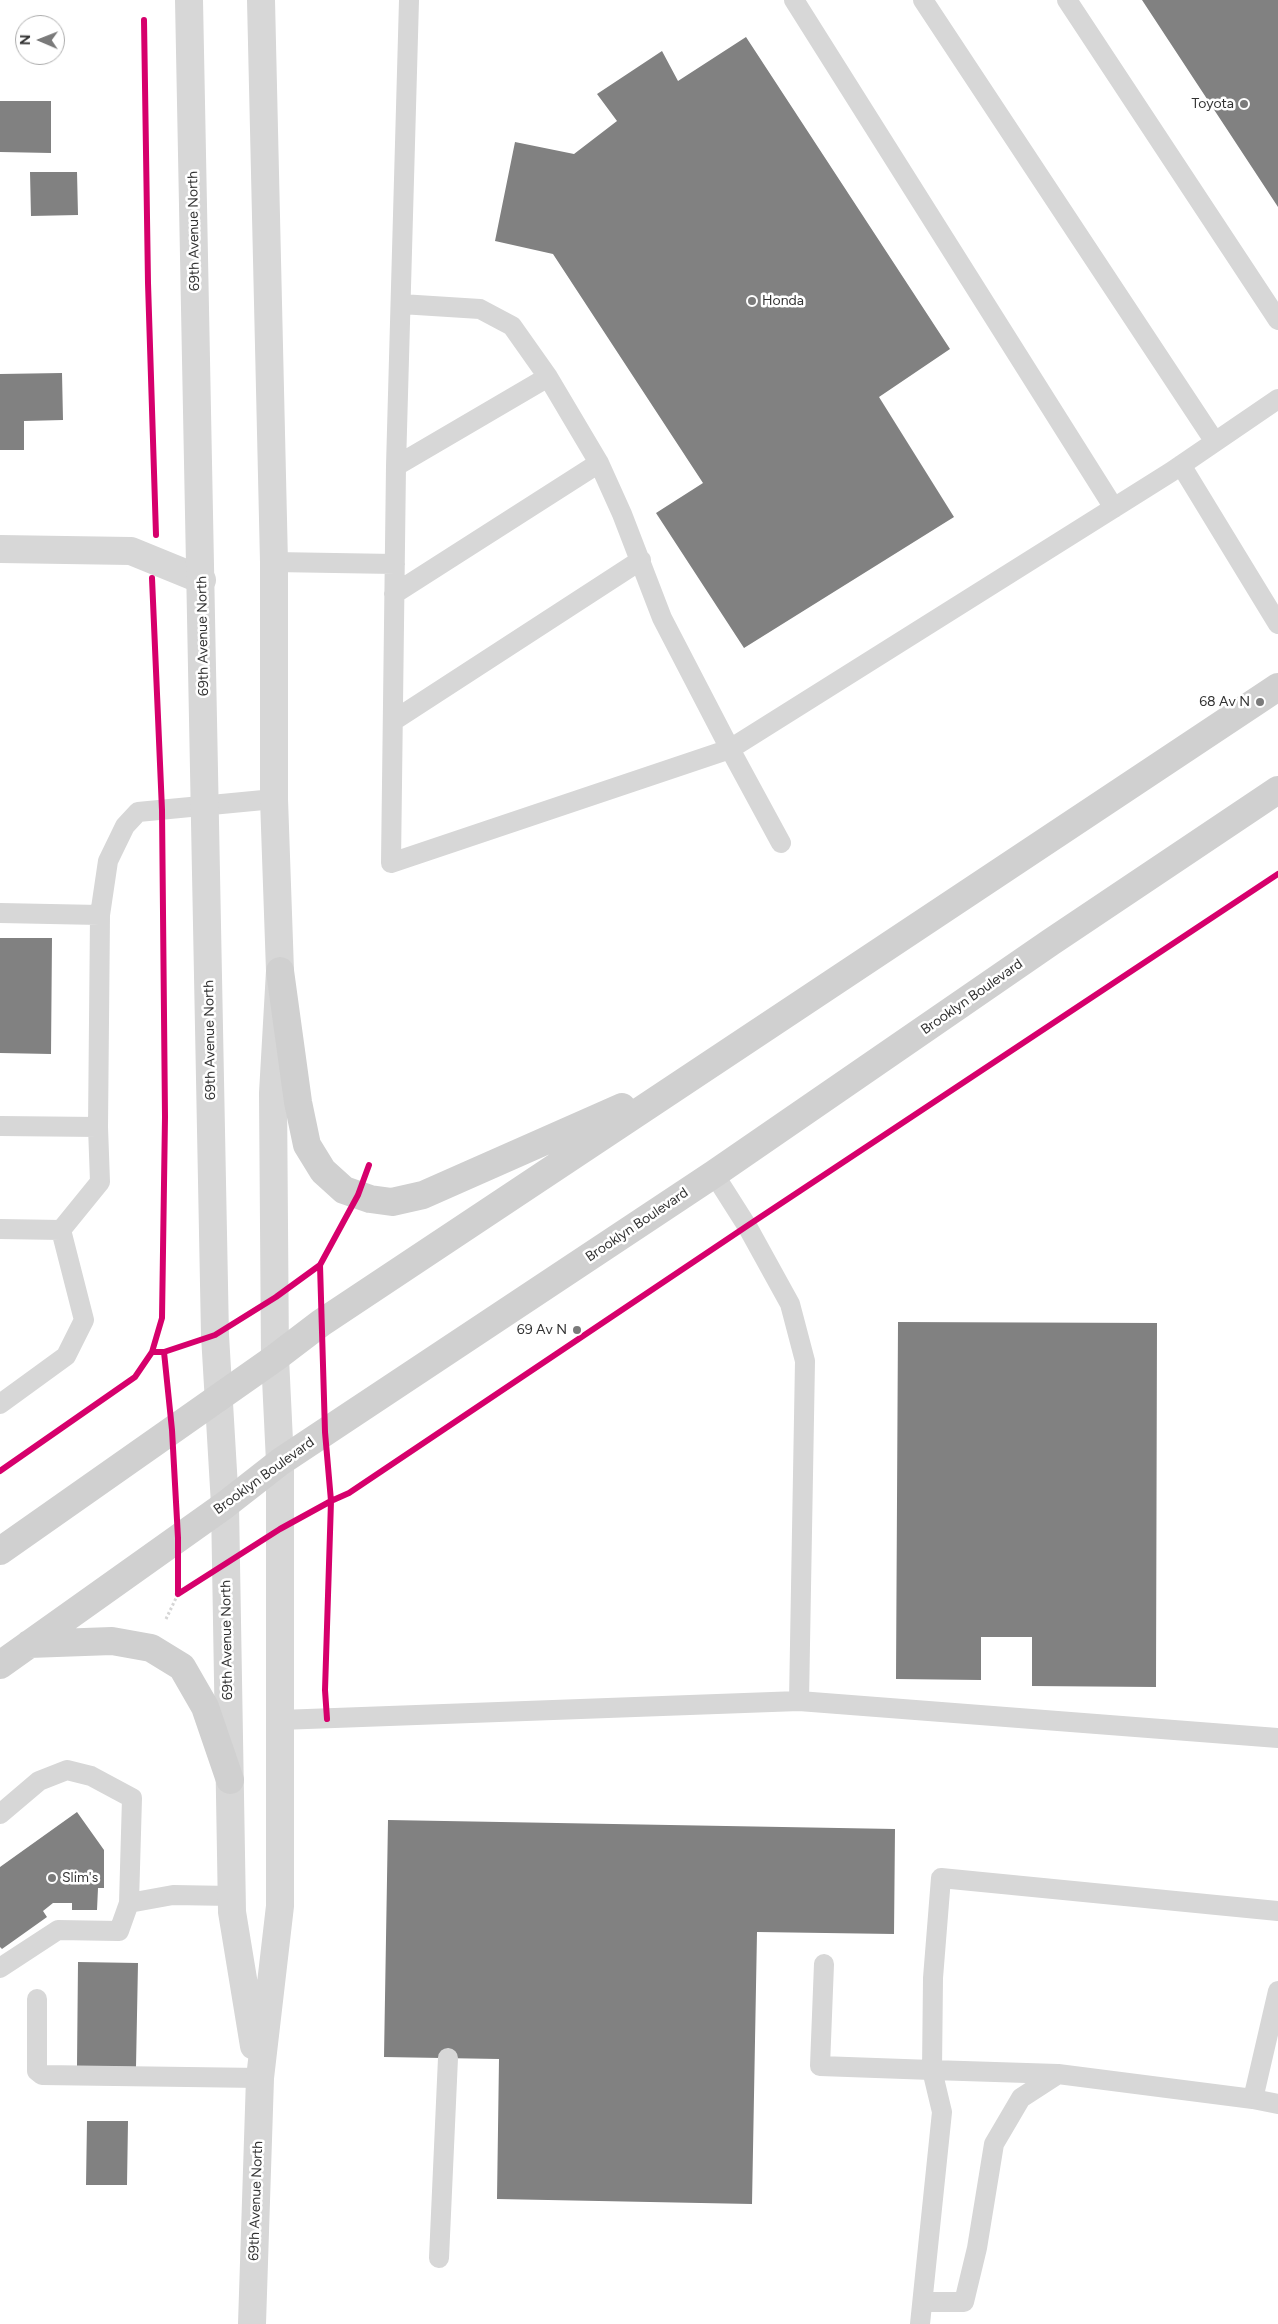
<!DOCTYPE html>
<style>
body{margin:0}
#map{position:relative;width:1278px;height:2324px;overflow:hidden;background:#fff;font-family:Figtree,sans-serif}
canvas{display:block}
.north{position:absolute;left:15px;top:15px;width:50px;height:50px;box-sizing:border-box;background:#fff;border:1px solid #adadad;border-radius:50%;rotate:271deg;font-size:14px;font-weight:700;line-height:20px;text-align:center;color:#333}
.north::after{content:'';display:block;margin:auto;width:18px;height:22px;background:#7a7a7a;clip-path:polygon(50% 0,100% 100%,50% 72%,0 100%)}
</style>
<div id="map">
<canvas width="1278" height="2324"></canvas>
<div class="north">N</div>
</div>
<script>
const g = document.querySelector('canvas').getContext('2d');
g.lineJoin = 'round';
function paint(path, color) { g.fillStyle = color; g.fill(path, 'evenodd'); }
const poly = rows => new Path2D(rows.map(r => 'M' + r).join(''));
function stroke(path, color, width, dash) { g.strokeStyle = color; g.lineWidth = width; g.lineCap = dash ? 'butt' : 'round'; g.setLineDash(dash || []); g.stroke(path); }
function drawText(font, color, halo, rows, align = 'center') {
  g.font = font + ' Figtree,sans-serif'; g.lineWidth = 5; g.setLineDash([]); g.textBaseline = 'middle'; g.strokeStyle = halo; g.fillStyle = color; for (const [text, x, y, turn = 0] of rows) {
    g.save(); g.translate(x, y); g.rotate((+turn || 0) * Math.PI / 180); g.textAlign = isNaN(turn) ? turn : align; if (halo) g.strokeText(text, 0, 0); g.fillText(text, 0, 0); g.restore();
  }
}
paint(poly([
 [1142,0,1278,0,1278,207],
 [746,37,950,349,879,397,954,517,744,648,656,513,703,483,553,254,495,241,515,142,574,154,617,121,597,94,662,51,678,81],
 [0,101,51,101,51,153,0,152],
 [30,172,77,172,78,215,31,216],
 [62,373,63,420,24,421,24,450,0,450,0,374],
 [0,938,52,938,51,1054,0,1053],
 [898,1322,1157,1323,1156,1687,1032,1686,1032,1637,981,1637,981,1680,896,1679],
 [77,1812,104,1850,104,1888,98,1888,97,1910,72,1910,72,1903,53,1903,43,1911,47,1917,2,1949,0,1947,0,1867],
 [388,1820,895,1829,894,1934,757,1932,752,2204,497,2199,499,2059,384,2057],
 [78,1962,138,1963,136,2067,77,2066],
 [87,2121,128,2121,127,2185,86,2185]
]), '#818181');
stroke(poly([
 [166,1619,178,1594]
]), '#d6d6d6', 3, [2.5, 2.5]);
stroke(poly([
 [409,0,396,466,391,863,730,749,1171,472,1278,399],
 [794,0,1114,508],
 [923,0,1215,442],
 [1067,0,1278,320],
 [401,304,480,309,512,326,548,377,599,463,622,514,662,618,730,749,781,843],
 [1181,465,1278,624],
 [396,466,548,377],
 [274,562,395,564],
 [394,594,599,463],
 [393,721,641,560],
 [0,913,100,915],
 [0,1126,98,1127],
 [714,1174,747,1226,790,1304,805,1361,799,1701],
 [0,1229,61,1230,100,1182,98,1127,100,915,108,861,125,826,138,812,274,799],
 [0,1404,66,1356,84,1320,61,1230],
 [280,1720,799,1701,1278,1738],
 [0,1814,39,1781,67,1770,91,1776,132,1798,129,1903,173,1895,232,1896],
 [824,1964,820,2066,932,2070,933,1978,941,1878,1278,1911],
 [0,1968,58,1930,119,1931,129,1903],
 [37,1999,37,2071,42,2075,260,2078],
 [1253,2099,1278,1991],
 [439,2258,448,2058],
 [924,2302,964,2302,977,2248,994,2144,1021,2098,1058,2074],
 [920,2324,942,2112,932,2070,1058,2074,1253,2099,1278,2104]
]), '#d7d7d7', 20);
stroke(poly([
 [0,549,131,551,202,580]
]), '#d7d7d7', 28);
stroke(poly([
 [189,0,215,1335,225,1505,232,1912,254,2046],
 [252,2324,260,2078,280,1906,280,1462,275,1358,273,1093,280,971,274,799,274,562,261,0]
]), '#d7d7d7', 28);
stroke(poly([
 [280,971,298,1102,307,1145,323,1171,344,1190,370,1199,392,1202,423,1195,622,1107],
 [0,1551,275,1358,321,1323,1278,687],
 [29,1644,112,1641,151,1648,182,1667,205,1707,230,1780],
 [0,1665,225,1505,280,1462,714,1174,1051,942,1278,790]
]), '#d0d0d0', 28);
stroke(poly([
 [144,20,148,283,156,535],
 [320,1265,325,1432,331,1501,325,1690,327,1719],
 [152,1352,164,1352,215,1335,276,1297,320,1265,358,1195,369,1165],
 [164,1352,172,1430,178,1538,178,1594],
 [0,1471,135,1377,152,1352,162,1318,165,1117,162,810,152,578],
 [178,1594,280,1529,331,1501,349,1493,747,1226,1278,874]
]), '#d6006c', 6);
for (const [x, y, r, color] of [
 [1244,104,5,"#7a7a7a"],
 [752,301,5,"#7a7a7a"],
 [1260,702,5,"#7a7a7a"],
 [577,1330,5,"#7a7a7a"],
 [52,1878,5,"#7a7a7a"]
]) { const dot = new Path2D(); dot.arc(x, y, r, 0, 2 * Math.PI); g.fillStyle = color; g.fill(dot); stroke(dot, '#fff', 2); }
drawText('14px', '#333', '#fff', [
 ["Toyota",1234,104],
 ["Honda",762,301,"left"],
 ["68 Av N",1250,702],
 ["69 Av N",567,1330],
 ["Slim's",62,1878,"left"]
], 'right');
drawText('14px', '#333', '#fff', [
 ["69th Avenue North",194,231,-91],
 ["69th Avenue North",203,636,-91],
 ["Brooklyn Boulevard",972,997,-35],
 ["69th Avenue North",210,1040,-91],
 ["Brooklyn Boulevard",637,1225,-34],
 ["Brooklyn Boulevard",264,1476,-36],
 ["69th Avenue North",227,1640,-91],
 ["69th Avenue North",256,2201,-88]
]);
</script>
